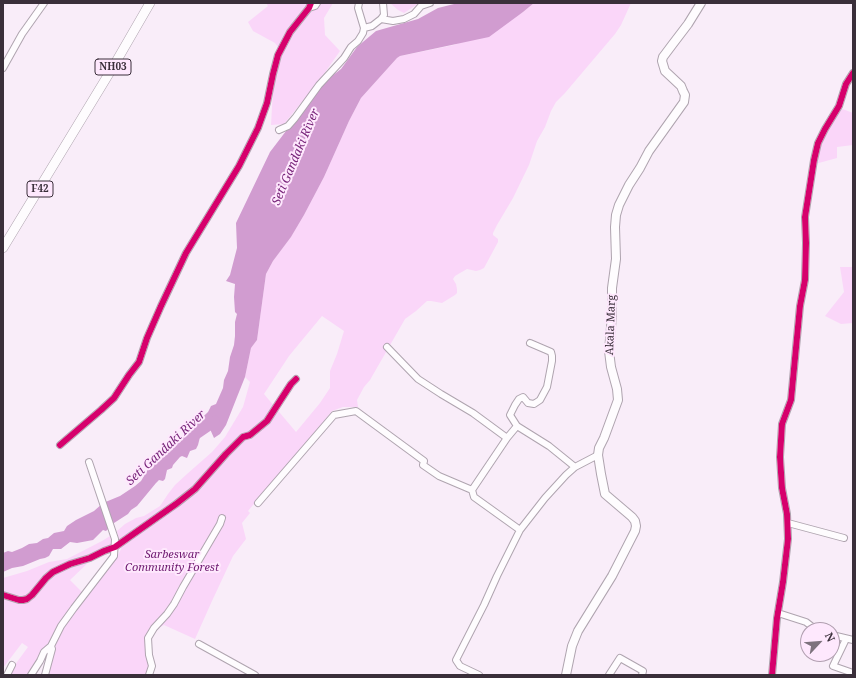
<!DOCTYPE html>
<style>
body{margin:0}
#map{position:relative;width:856px;height:678px;overflow:hidden;background:#f9edf9;font-family:"Noto Serif",serif}
canvas{display:block}
.frame{position:absolute;inset:0;border:4px solid #3a2f3a;pointer-events:none}
.north{position:absolute;left:800px;top:622px;width:40px;height:40px;box-sizing:border-box;background:#fee8fd;border:1px solid #b09eaf;border-radius:50%;rotate:64deg;font-size:11px;font-weight:700;line-height:16px;text-align:center;color:#3a2f3a}
.north::after{content:'';display:block;margin:auto;width:14px;height:18px;background:#7d727d;clip-path:polygon(50% 0,100% 100%,50% 72%,0 100%)}
</style>
<div id="map">
<canvas width="856" height="678"></canvas>
<div class="frame"></div>
<div class="north">N</div>
</div>
<script>
const g = document.querySelector('canvas').getContext('2d');
g.lineJoin = 'round';
function paint(path, color) { g.fillStyle = color; g.fill(path, 'evenodd'); }
const poly = rows => new Path2D(rows.map(r => 'M' + r).join(''));
function stroke(path, color, width, dash) { g.strokeStyle = color; g.lineWidth = width; g.lineCap = dash ? 'butt' : 'round'; g.setLineDash(dash || []); g.stroke(path); }
function drawText(font, color, halo, rows, align = 'center') {
  g.font = font + ' "Noto Serif",serif'; g.lineWidth = 4; g.setLineDash([]); g.textBaseline = 'middle'; g.strokeStyle = halo; g.fillStyle = color; for (const [text, x, y, turn = 0] of rows) {
    g.save(); g.translate(x, y); g.rotate((+turn || 0) * Math.PI / 180); g.textAlign = isNaN(turn) ? turn : align; if (halo) g.strokeText(text, 0, 0); g.fillText(text, 0, 0); g.restore();
  }
}
paint(poly([
 [266,3,333,3,324,18,325,35,340,51,319,81,284,124,271,125,273,89,281,51,275,43,253,31,248,22,268,6],
 [390,3,419,3,404,13,398,10],
 [534,3,631,3,621,25,615,34,565,93,556,102,551,111,545,127,537,141,529,165,513,198,497,225,493,233,493,235,498,239,498,242,484,268,480,270,476,271,467,269,460,273,455,276,453,279,456,284,457,289,457,293,455,295,442,303,431,301,427,301,416,311,405,319,370,380,364,387,357,400,358,407,343,407,332,411,306,444,285,467,248,511,250,513,242,523,246,539,233,556,212,601,195,639,164,625,155,630,146,637,150,666,147,675,47,675,54,648,62,631,99,578,118,555,121,549,117,531,125,524,136,518,144,516,160,506,168,494,175,485,187,474,212,452,225,437,243,407,250,382,245,377,251,348,257,340,266,274,273,261,291,237,304,215,324,177,349,121,361,98,397,58,400,56,454,45,523,12],
 [322,316,344,331,337,354,330,371,330,388,320,403,296,432,264,394,289,356],
 [840,108,853,113,853,145,837,147,837,158,815,164,823,137],
 [840,267,853,267,853,323,841,324,825,316,844,292],
 [110,536,112,542,111,546,92,555,55,568,36,588,24,598,17,597,3,592,3,578,27,571,49,562,67,559,102,541],
 [92,559,70,580,82,592,48,646,43,648,29,675,10,675,17,662,28,647,22,643,3,668,3,597,17,603,27,602,49,578,57,572]
]), '#fad6f9');
paint(poly([
 [458,3,534,3,523,12,489,37,400,56,397,58,361,98,349,121,324,177,304,215,291,237,273,261,266,274,257,340,251,348,245,377,237,397,226,425,220,434,214,438,210,429,205,428,202,429,200,433,200,437,198,445,196,449,190,451,187,458,182,456,180,457,173,465,172,468,167,470,165,479,163,481,159,480,156,483,137,506,131,510,128,514,114,523,106,531,103,530,93,540,77,543,70,542,61,549,53,549,49,556,45,558,40,559,23,566,12,568,3,572,3,553,8,551,12,552,22,548,29,544,37,543,43,539,48,538,54,533,64,531,67,526,76,520,94,511,103,503,120,496,135,486,141,481,150,466,162,454,169,450,179,439,185,434,208,412,211,406,216,404,223,388,224,380,228,371,230,357,234,345,235,336,235,322,237,314,235,312,234,297,235,284,226,281,230,275,237,248,236,223,270,152,312,97,328,79,341,69,357,47,376,31,418,19,438,8]
]), '#d19cd0');
stroke(poly([
 [192,438,208,427,215,420]
]), '#d19cd0', 9);
const minor = poly([
 [309,8,315,6,317,3],
 [381,19,384,15,383,3],
 [364,28,372,26,381,19,393,21,404,19,414,14,421,6,430,3],
 [3,68,22,34,44,3],
 [279,130,288,126,295,118,319,85,344,58,351,47,358,41,363,33,364,28,358,8,359,3],
 [387,347,418,379,441,394,473,413,507,438,517,426,549,446,575,467],
 [517,426,510,415,515,405,519,399,523,397,528,403,534,404,540,400,547,387,552,361,552,356,551,352,530,343],
 [60,445,101,410,114,398,129,375,139,362,147,338,161,306,186,253,239,166,258,128,267,103,273,74,278,55,290,32,309,8,311,3],
 [472,490,507,438],
 [258,503,334,415,356,411,424,461,423,465,439,476,472,490,474,497,520,530],
 [788,523,844,538],
 [3,595,19,600,23,600,27,599,32,595,46,578,53,572,70,564,90,558,104,551,115,547,176,504,195,489,226,454,243,437,250,435,267,421,291,384,296,379],
 [778,613,806,622,815,629,819,630],
 [832,635,853,640],
 [846,639,833,666,853,673],
 [199,644,255,675],
 [51,646,61,626,74,608,114,556,115,539,89,462],
 [7,675,12,665],
 [31,675,40,661,44,652,51,646,52,649,45,675],
 [149,675,152,666,149,655,148,638,154,628,167,614,174,604,183,587,220,524,222,518],
 [479,675,460,666,456,660,484,605,497,576,520,530,545,498,566,475,575,467,598,455],
 [609,675,620,658,643,671,642,675],
 [772,675,777,618,783,582,788,539,787,514,782,488,780,457,782,424,791,400,800,306,805,280,806,243,805,217,814,160,818,143,825,129,839,106,846,84,853,73]
]);
const major = poly([
 [566,675,572,646,578,631,612,576,635,531,636,526,635,521,632,517,605,494,601,474,598,455,599,448,604,438,618,400,617,389,611,367,609,351,612,315,612,288,616,259,615,227,616,215,619,205,629,185,640,168,649,151,684,102,685,95,683,91,681,86,665,71,662,61,663,57,672,45,688,24,701,3]
]);
const highway = poly([
 [3,248,113,67,150,3]
]);
stroke(minor, '#afa4af', 8);
stroke(major, '#afa4af', 10);
stroke(highway, '#afa4af', 10);
stroke(minor, '#fefcfe', 6);
stroke(major, '#fefcfe', 8);
stroke(highway, '#fefcfe', 9);
stroke(poly([
 [60,445,101,410,114,398,129,375,139,362,147,338,161,306,186,253,239,166,258,128,267,103,273,74,278,55,290,32,309,8,311,3],
 [3,595,19,600,23,600,27,599,32,595,46,578,53,572,70,564,90,558,104,551,115,547,176,504,195,489,226,454,243,437,250,435,267,421,291,384,296,379],
 [772,675,777,618,783,582,788,539,787,514,782,488,780,457,782,424,791,400,800,306,805,280,806,243,805,217,814,160,818,143,825,129,839,106,846,84,853,73]
]), '#d6006c', 6);
for (const [x, y, w] of [
 [113,67,36],
 [40,189,26]
]) { const box = new Path2D(); box.roundRect(x - w / 2, y - 8, w, 16, 3); g.fillStyle = '#fee8fd'; g.fill(box); stroke(box, '#3a2f3a', 1); }
drawText('bold 10px', '#3a2f3a', null, [
 ["NH03",113,67],
 ["F42",40,189]
]);
drawText('11px', '#3a2f3a', '#fee8fd', [
 ["Akala Marg",611,325,-88]
]);
drawText('italic 11px', '#6d186f', '#fee8fd', [
 ["Sarbeswar",172,555],
 ["Community Forest",172,568]
]);
drawText('italic 12px', '#78257a', '#fee8fd', [
 ["Seti Gandaki River",296,157,-67],
 ["Seti Gandaki River",166,448,-43]
]);
</script>
